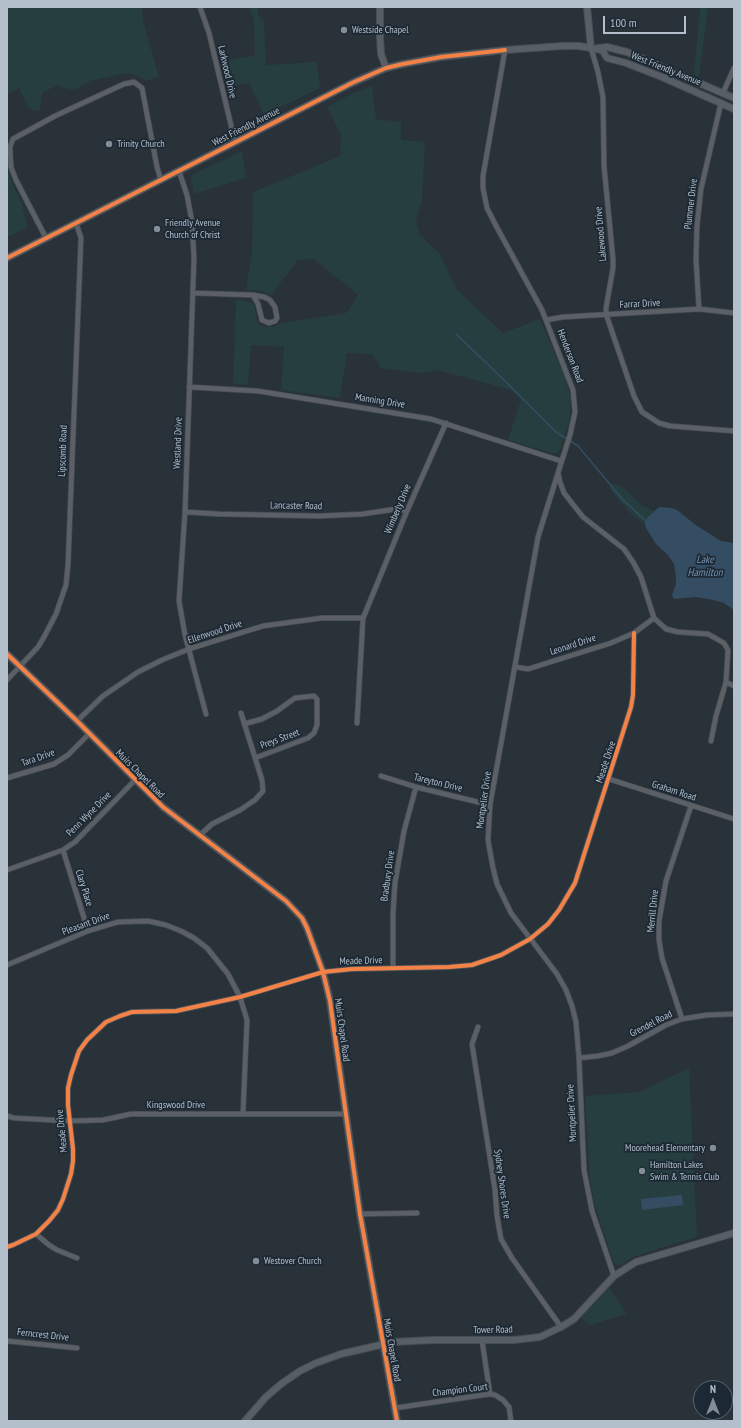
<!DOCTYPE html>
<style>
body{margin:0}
#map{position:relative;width:741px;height:1428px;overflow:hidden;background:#293139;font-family:"PT Sans Narrow",sans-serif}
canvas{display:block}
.frame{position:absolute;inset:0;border:8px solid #b3bfca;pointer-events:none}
.north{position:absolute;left:693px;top:1380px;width:40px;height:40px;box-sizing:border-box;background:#1c2934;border:1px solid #586570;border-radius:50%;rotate:0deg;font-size:11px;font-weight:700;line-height:16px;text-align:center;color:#b3bfca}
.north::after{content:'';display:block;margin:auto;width:14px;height:18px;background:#838d97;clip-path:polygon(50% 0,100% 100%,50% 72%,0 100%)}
.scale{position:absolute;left:603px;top:16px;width:83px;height:18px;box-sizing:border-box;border:2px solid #b3bfca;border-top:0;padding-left:5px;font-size:12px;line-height:14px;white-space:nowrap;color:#b3bfca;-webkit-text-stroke:3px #1c2934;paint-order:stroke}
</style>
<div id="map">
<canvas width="741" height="1428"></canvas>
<div class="frame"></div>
<div class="north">N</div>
<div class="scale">100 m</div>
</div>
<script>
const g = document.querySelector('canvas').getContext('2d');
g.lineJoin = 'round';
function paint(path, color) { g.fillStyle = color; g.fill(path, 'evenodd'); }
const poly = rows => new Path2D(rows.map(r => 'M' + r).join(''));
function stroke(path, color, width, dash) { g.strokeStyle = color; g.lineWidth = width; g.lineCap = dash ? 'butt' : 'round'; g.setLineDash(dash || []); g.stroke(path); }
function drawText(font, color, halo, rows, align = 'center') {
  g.font = font + ' "PT Sans Narrow",sans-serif'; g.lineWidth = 3.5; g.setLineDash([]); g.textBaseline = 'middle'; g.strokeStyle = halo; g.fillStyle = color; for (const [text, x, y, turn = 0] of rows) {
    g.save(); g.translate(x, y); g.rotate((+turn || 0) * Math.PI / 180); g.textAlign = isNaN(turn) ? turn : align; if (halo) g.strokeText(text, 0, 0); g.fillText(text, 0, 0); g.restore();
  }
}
paint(poly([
 [7,7,142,7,143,20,159,77,146,81,136,75,127,73,90,81,76,89,68,89,58,85,42,93,40,110,36,111,28,107,19,88,7,95],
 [249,7,258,7,258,15,264,21,266,65,317,62,320,88,264,115,249,83,228,87,222,62,255,55,254,21],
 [700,7,708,7,699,77,694,74],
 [372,86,376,119,401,122,401,140,425,142,422,201,416,221,420,235,439,253,457,290,503,333,540,319,563,372,571,399,569,423,559,452,555,454,508,440,521,400,511,390,437,370,421,373,381,368,372,354,347,353,340,398,281,390,284,347,251,345,248,385,233,384,236,300,248,301,252,303,255,306,256,318,258,323,262,326,268,327,275,326,281,323,346,313,358,295,314,259,298,260,271,295,261,291,246,290,252,251,253,192,340,156,341,135,327,107,353,93],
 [242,151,246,178,194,194,191,178,193,174],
 [7,165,12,183,21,202,28,227,10,236,7,235],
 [613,484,618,485,626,490,642,506,654,511,645,520,645,524,630,513,610,489,611,485],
 [689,1068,697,1237,645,1253,631,1258,621,1265,617,1265,614,1263,594,1203,590,1179,585,1096,639,1092],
 [609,1288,627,1314,590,1325,581,1318]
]), '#263e3f');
paint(poly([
 [659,507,672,508,677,510,697,526,721,541,734,543,734,610,724,603,709,599,695,597,674,599,672,595,676,584,676,577,674,564,668,555,656,544,646,528,645,524,645,520],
 [682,1195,683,1205,642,1210,641,1199]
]), '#354d63');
stroke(poly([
 [456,334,503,379,556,432,578,446,623,500,646,521]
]), '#354d63', 1.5);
const street = poly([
 [200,7,209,33,235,142],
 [591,48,598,72,603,97,604,166,613,259,613,268,606,308,606,314,634,396,642,412,659,423,670,426,734,431],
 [505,50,483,176,483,188,487,208,494,222,542,310,573,390,575,412,570,435,558,473,560,482,564,493,583,517,624,549,633,562,641,577,654,618,666,629,678,632,708,634,724,643,728,650,726,682,716,716,711,741],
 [723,93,734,68],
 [179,171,187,195,192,222,194,259,185,512,179,601,185,635,206,714],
 [46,238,16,180,11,167,10,147,13,139,55,116,98,96,124,84,134,82,142,88,157,167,161,180],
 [193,293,253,295,264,297,270,300,275,307,277,318,275,321,269,323,262,320,258,304,253,295],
 [699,309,696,259,697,226,701,189,721,103],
 [546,320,563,317,699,309,734,313],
 [189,387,258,391,431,419,561,461],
 [558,473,538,537,490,805,488,840,493,868,497,884,511,913,557,974,566,990,572,1006,576,1022,579,1058,584,1170,592,1211,614,1276],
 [185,512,219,514,320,516,363,514,396,509,407,511],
 [516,667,528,669,611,643,634,633,654,618],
 [7,680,38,647,44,637,56,614,66,585,68,565,81,238,76,223],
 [726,682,734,686],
 [77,721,103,696,138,672,162,660,189,649,263,626,322,618,363,618],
 [357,723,363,618,366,611,407,511,446,423],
 [244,724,262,719,277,711,295,698,314,696,317,699,317,725,314,733,308,738,255,758],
 [381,776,416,787,490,805],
 [7,778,54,764,68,755,89,734],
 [609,779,734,819],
 [199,836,212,824,240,810,255,800,263,791,262,780,241,713],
 [63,850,88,931],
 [7,870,63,850,75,842,135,780],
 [7,965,88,931,118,922,148,921,166,925,181,931,194,938,207,948,228,974,240,997,247,1020,243,1113],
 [393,968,393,914,395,883,404,831,416,787],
 [682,1019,662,958,659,940,659,921,666,881,691,806],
 [478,1027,472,1044,495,1190,497,1216,501,1239,512,1258,561,1327],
 [579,1058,598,1056,612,1053,628,1046,666,1025,682,1019,707,1015,734,1014],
 [7,1116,14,1118,69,1121,103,1120,131,1114,346,1114],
 [360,1214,417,1213],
 [36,1234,49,1245,57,1250,77,1258],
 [7,1247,13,1245,36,1234,49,1221,58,1210,63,1199,71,1174,73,1161,73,1149,68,1105,68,1088,71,1075,79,1051,87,1040,106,1022,120,1016,132,1012,176,1011,240,997,323,972,352,969,449,967,472,965,501,955,530,939,548,924,559,910,575,883,631,707,633,695,634,633],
 [482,1340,490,1394],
 [7,1341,77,1348],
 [395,1408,490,1394,495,1395,503,1400,509,1407,511,1421]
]);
const secondary = poly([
 [380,7,380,37,381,54,386,68],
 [587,7,591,48],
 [598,48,607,47,627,52,734,98],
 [7,258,352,83,386,68,403,64,441,57,505,50,562,46,579,46,602,50,607,58,626,63,662,77,734,109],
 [7,654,77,721,163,807,286,901,302,918,307,928,323,972,330,1001,360,1214,397,1421],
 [245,1421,266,1397,281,1384,300,1371,316,1363,341,1354,393,1342,433,1340,514,1340,540,1337,561,1327,574,1319,614,1276,636,1262,734,1233]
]);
stroke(street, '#484d53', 6);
stroke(secondary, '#484d53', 8);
stroke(street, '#5a6066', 4.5);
stroke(secondary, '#585e65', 6);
stroke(poly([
 [7,258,354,82,386,68,403,64,441,57,505,50],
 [7,654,77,721,163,807,286,901,302,918,307,928,323,972,330,1001,360,1214,397,1421],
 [7,1247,13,1245,36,1234,49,1221,58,1210,63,1199,71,1174,73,1161,73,1149,68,1105,68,1088,71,1075,79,1051,87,1040,106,1022,120,1016,132,1012,176,1011,240,997,323,972,352,969,449,967,472,965,501,955,530,939,548,924,559,910,575,883,631,707,633,695,634,633]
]), '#f48246', 4);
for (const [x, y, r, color] of [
 [344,30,4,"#838d97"],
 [109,144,4,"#838d97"],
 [157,229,4,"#838d97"],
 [713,1148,4,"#838d97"],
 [642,1171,4,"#838d97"],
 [256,1261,4,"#838d97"]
]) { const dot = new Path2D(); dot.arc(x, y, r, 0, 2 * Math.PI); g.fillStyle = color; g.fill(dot); stroke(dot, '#1c2934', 1.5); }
drawText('10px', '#b3bfca', '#1c2934', [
 ["Westside Chapel",352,30],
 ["Trinity Church",117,144],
 ["Friendly Avenue",165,223],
 ["Church of Christ",165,235],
 ["Moorehead Elementary",705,1148,"right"],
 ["Hamilton Lakes",650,1165],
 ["Swim & Tennis Club",650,1177],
 ["Westover Church",264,1261]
], 'left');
drawText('10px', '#b3bfca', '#1c2934', [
 ["West Friendly Avenue",666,69,22],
 ["Larkwood Drive",227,72,77],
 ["West Friendly Avenue",246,127,-27],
 ["Plummer Drive",691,204,-83],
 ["Lakewood Drive",601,234,-95],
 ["Farrar Drive",640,304,-3],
 ["Henderson Road",570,356,69],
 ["Manning Drive",380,401,9],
 ["Westland Drive",178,443,-88],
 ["Lipscomb Road",63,451,-88],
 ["Lancaster Road",296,506,1],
 ["Wimberly Drive",398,509,-67],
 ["Ellenwood Drive",215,632,-18],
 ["Leonard Drive",573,645,-18],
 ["Preys Street",280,739,-20],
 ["Tara Drive",38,758,-20],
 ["Meade Drive",606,762,-72],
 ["Muirs Chapel Road",140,774,45],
 ["Tareyton Drive",438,783,14],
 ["Graham Road",674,791,18],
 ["Montpelier Drive",484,800,-82],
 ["Penn Wyne Drive",89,814,-45],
 ["Bradbury Drive",388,876,-82],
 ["Clary Place",84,888,72],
 ["Merrill Drive",653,911,-84],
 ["Pleasant Drive",86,924,-20],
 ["Meade Drive",361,961,-2],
 ["Grendel Road",651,1024,-27],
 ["Muirs Chapel Road",342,1030,82],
 ["Kingswood Drive",176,1105],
 ["Montpelier Drive",572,1113,-93],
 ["Meade Drive",62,1131,-96],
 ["Sydney Shores Drive",502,1184,82],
 ["Tower Road",493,1330,-1],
 ["Ferncrest Drive",43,1335,6],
 ["Muirs Chapel Road",392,1350,80],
 ["Champion Court",460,1390,-7]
]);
drawText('italic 11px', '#7293af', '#1c2934', [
 ["Lake",705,560],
 ["Hamilton",705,573]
]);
</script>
